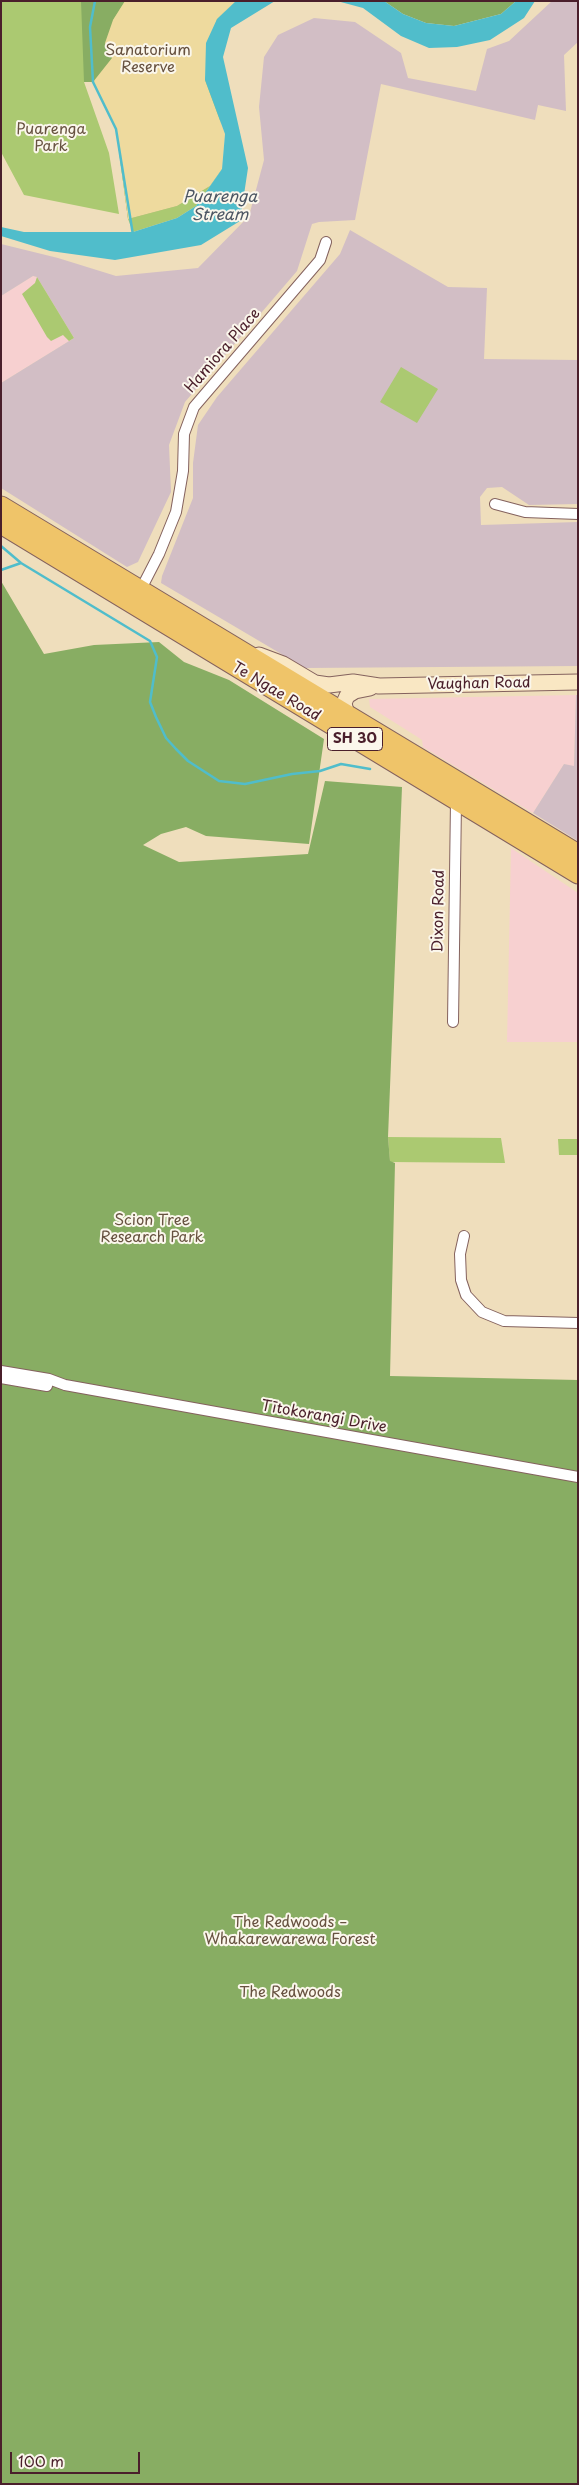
<!DOCTYPE html>
<meta charset="utf-8">
<style>
body{margin:0}
#map{position:relative;width:579px;height:2485px;overflow:hidden;background:#efdebc;font-family:"Playpen Sans",sans-serif}
canvas{display:block}
.frame{position:absolute;inset:0;border:2px solid #4a1f2b;pointer-events:none}
.scale{position:absolute;left:10px;top:2452px;width:130px;height:22px;box-sizing:border-box;border:2px solid #4a1f2b;border-top:0;padding-left:6px;font-size:15px;line-height:18px;white-space:nowrap;color:#4a1f2b;-webkit-text-stroke:4px #fbf7ec;paint-order:stroke}
</style>
<div id="map">
<canvas width="579" height="2485"></canvas>
<div class="frame"></div>
<div class="scale">100 m</div>
</div>
<script>
const g = document.querySelector('canvas').getContext('2d');
g.lineJoin = 'round';
function paint(path, color) { g.fillStyle = color; g.fill(path, 'evenodd'); }
const poly = rows => new Path2D(rows.map(r => 'M' + r).join(''));
function stroke(path, color, width, dash) { g.strokeStyle = color; g.lineWidth = width; g.lineCap = dash ? 'butt' : 'round'; g.setLineDash(dash || []); g.stroke(path); }
function drawText(font, color, halo, rows, align = 'center') {
  g.font = font + ' "Playpen Sans",sans-serif'; g.lineWidth = 4; g.setLineDash([]); g.textBaseline = 'middle'; g.strokeStyle = halo; g.fillStyle = color; for (const [text, x, y, turn = 0] of rows) {
    g.save(); g.translate(x, y); g.rotate((+turn || 0) * Math.PI / 180); g.textAlign = isNaN(turn) ? turn : align; if (halo) g.strokeText(text, 0, 0); g.fillText(text, 0, 0); g.restore();
  }
}
paint(poly([
 [33,276,37,277,74,338,1,383,1,296],
 [576,695,574,767,564,764,533,813,423,747,422,740,416,736,370,707,369,699],
 [511,848,578,893,578,1042,507,1042]
]), '#f7d0d0');
paint(poly([
 [552,1,578,1,578,42,564,55,566,111,538,105,535,120,381,84,355,220,319,222,312,224,297,271,185,402,169,445,171,492,138,562,127,567,1,488,1,383,74,338,37,277,33,276,1,296,1,244,58,258,116,276,198,268,249,216,264,160,259,107,264,57,278,35,314,18,355,22,401,53,408,78,476,91,487,49,509,41],
 [350,230,448,287,487,288,484,359,578,360,578,504,529,505,502,487,487,488,480,497,481,525,578,522,578,666,305,668,161,583,162,576,193,498,193,463,198,425,217,397,340,254],
 [576,695,578,695,578,841,533,813,564,764,574,766]
]), '#d2bec5');
paint(poly([
 [1,1,236,1,217,19,222,169,196,206,177,218,133,232,128,219,116,129,93,82,84,68,84,82,109,153,119,214,24,195,1,152],
 [37,277,74,338,69,341,63,335,51,341,47,337,22,294,35,283],
 [401,367,438,389,417,423,380,402],
 [388,1137,501,1138,505,1163,390,1162],
 [558,1139,578,1139,578,1155,559,1155]
]), '#abc971');
paint(poly([
 [81,1,125,1,113,20,210,186,177,206,128,219,116,129,93,82,84,82],
 [384,1,516,1,501,14,454,26,426,23,403,14],
 [1,581,44,654,94,645,159,642,184,662,229,680,324,739,309,844,206,836,186,827,161,834,143,845,179,862,308,854,325,781,402,787,388,1137,390,1161,395,1163,390,1376,578,1380,578,2484,1,2484]
]), '#88ad63');
paint(poly([
 [125,1,236,1,217,19,205,80,225,134,222,169,210,186,177,206,128,219,116,129,93,82,112,58,105,43,113,20]
]), '#eeda9e');
paint(poly([
 [236,1,275,1,231,28,223,57,248,168,240,221,201,245,115,260,50,251,1,236,1,227,24,232,133,232,177,218,196,206,222,169,225,134,205,80,206,43,217,19],
 [337,1,384,1,403,14,426,23,454,26,501,14,516,1,535,1,524,18,490,40,457,47,429,48,401,36,363,8]
]), '#50bdcb');
stroke(poly([
 [95,1,90,27,93,82,116,129,133,235],
 [1,546,21,563,150,641,157,657,150,702,156,717,166,738,176,749,188,761,219,781,245,784,292,774,320,771,341,764,370,769],
 [1,570,21,563]
]), '#50bdcb', 2.5);
const street = poly([
 [495,504,525,512,578,514],
 [139,593,159,554,176,512,183,471,184,434,194,407,320,260,326,242],
 [453,1022,456,801],
 [464,1236,460,1254,461,1280,466,1295,482,1312,504,1321,578,1323],
 [1,1371,49,1379,65,1385,578,1477],
 [1,1378,47,1386]
]);
const secondary = poly([
 [259,655,283,664,315,683,329,685,353,682,379,686,578,682],
 [347,716,344,703,347,696,355,691,370,688]
]);
const highway = poly([
 [1,506,578,854],
 [1,524,578,874]
]);
stroke(street, '#84625e', 12);
stroke(secondary, '#84625e', 17);
stroke(highway, '#84625e', 21);
stroke(street, '#fff', 10);
stroke(secondary, '#f9e7c3', 15);
stroke(highway, '#efc469', 19);
for (const [x, y, w] of [
 [355,739,55]
]) { const box = new Path2D(); box.roundRect(x - w / 2, y - 11.5, w, 23, 4); g.fillStyle = '#fbf7ec'; g.fill(box); stroke(box, '#4a1f2b', 1); }
drawText('bold 14px', '#4a1f2b', null, [
 ["SH 30",355,739]
]);
drawText('15px', '#675240', '#fbf7ec', [
 ["Sanatorium",148,51],
 ["Reserve",148,68],
 ["Puarenga",51,130],
 ["Park",51,147],
 ["Scion Tree",152,1221],
 ["Research Park",152,1238],
 ["The Redwoods –",290,1923],
 ["Whakarewarewa Forest",290,1940],
 ["The Redwoods",290,1993]
]);
drawText('15px', '#4a1f2b', '#fbf7ec', [
 ["Hamiora Place",223,351,-49],
 ["Vaughan Road",479,684,-1],
 ["Te Ngae Road",276,692,31],
 ["Dixon Road",439,911,-89],
 ["Tītokorangi Drive",324,1417,10]
]);
drawText('italic 16px', '#4c5663', '#fbf7ec', [
 ["Puarenga",220,198],
 ["Stream",220,216]
]);
</script>
